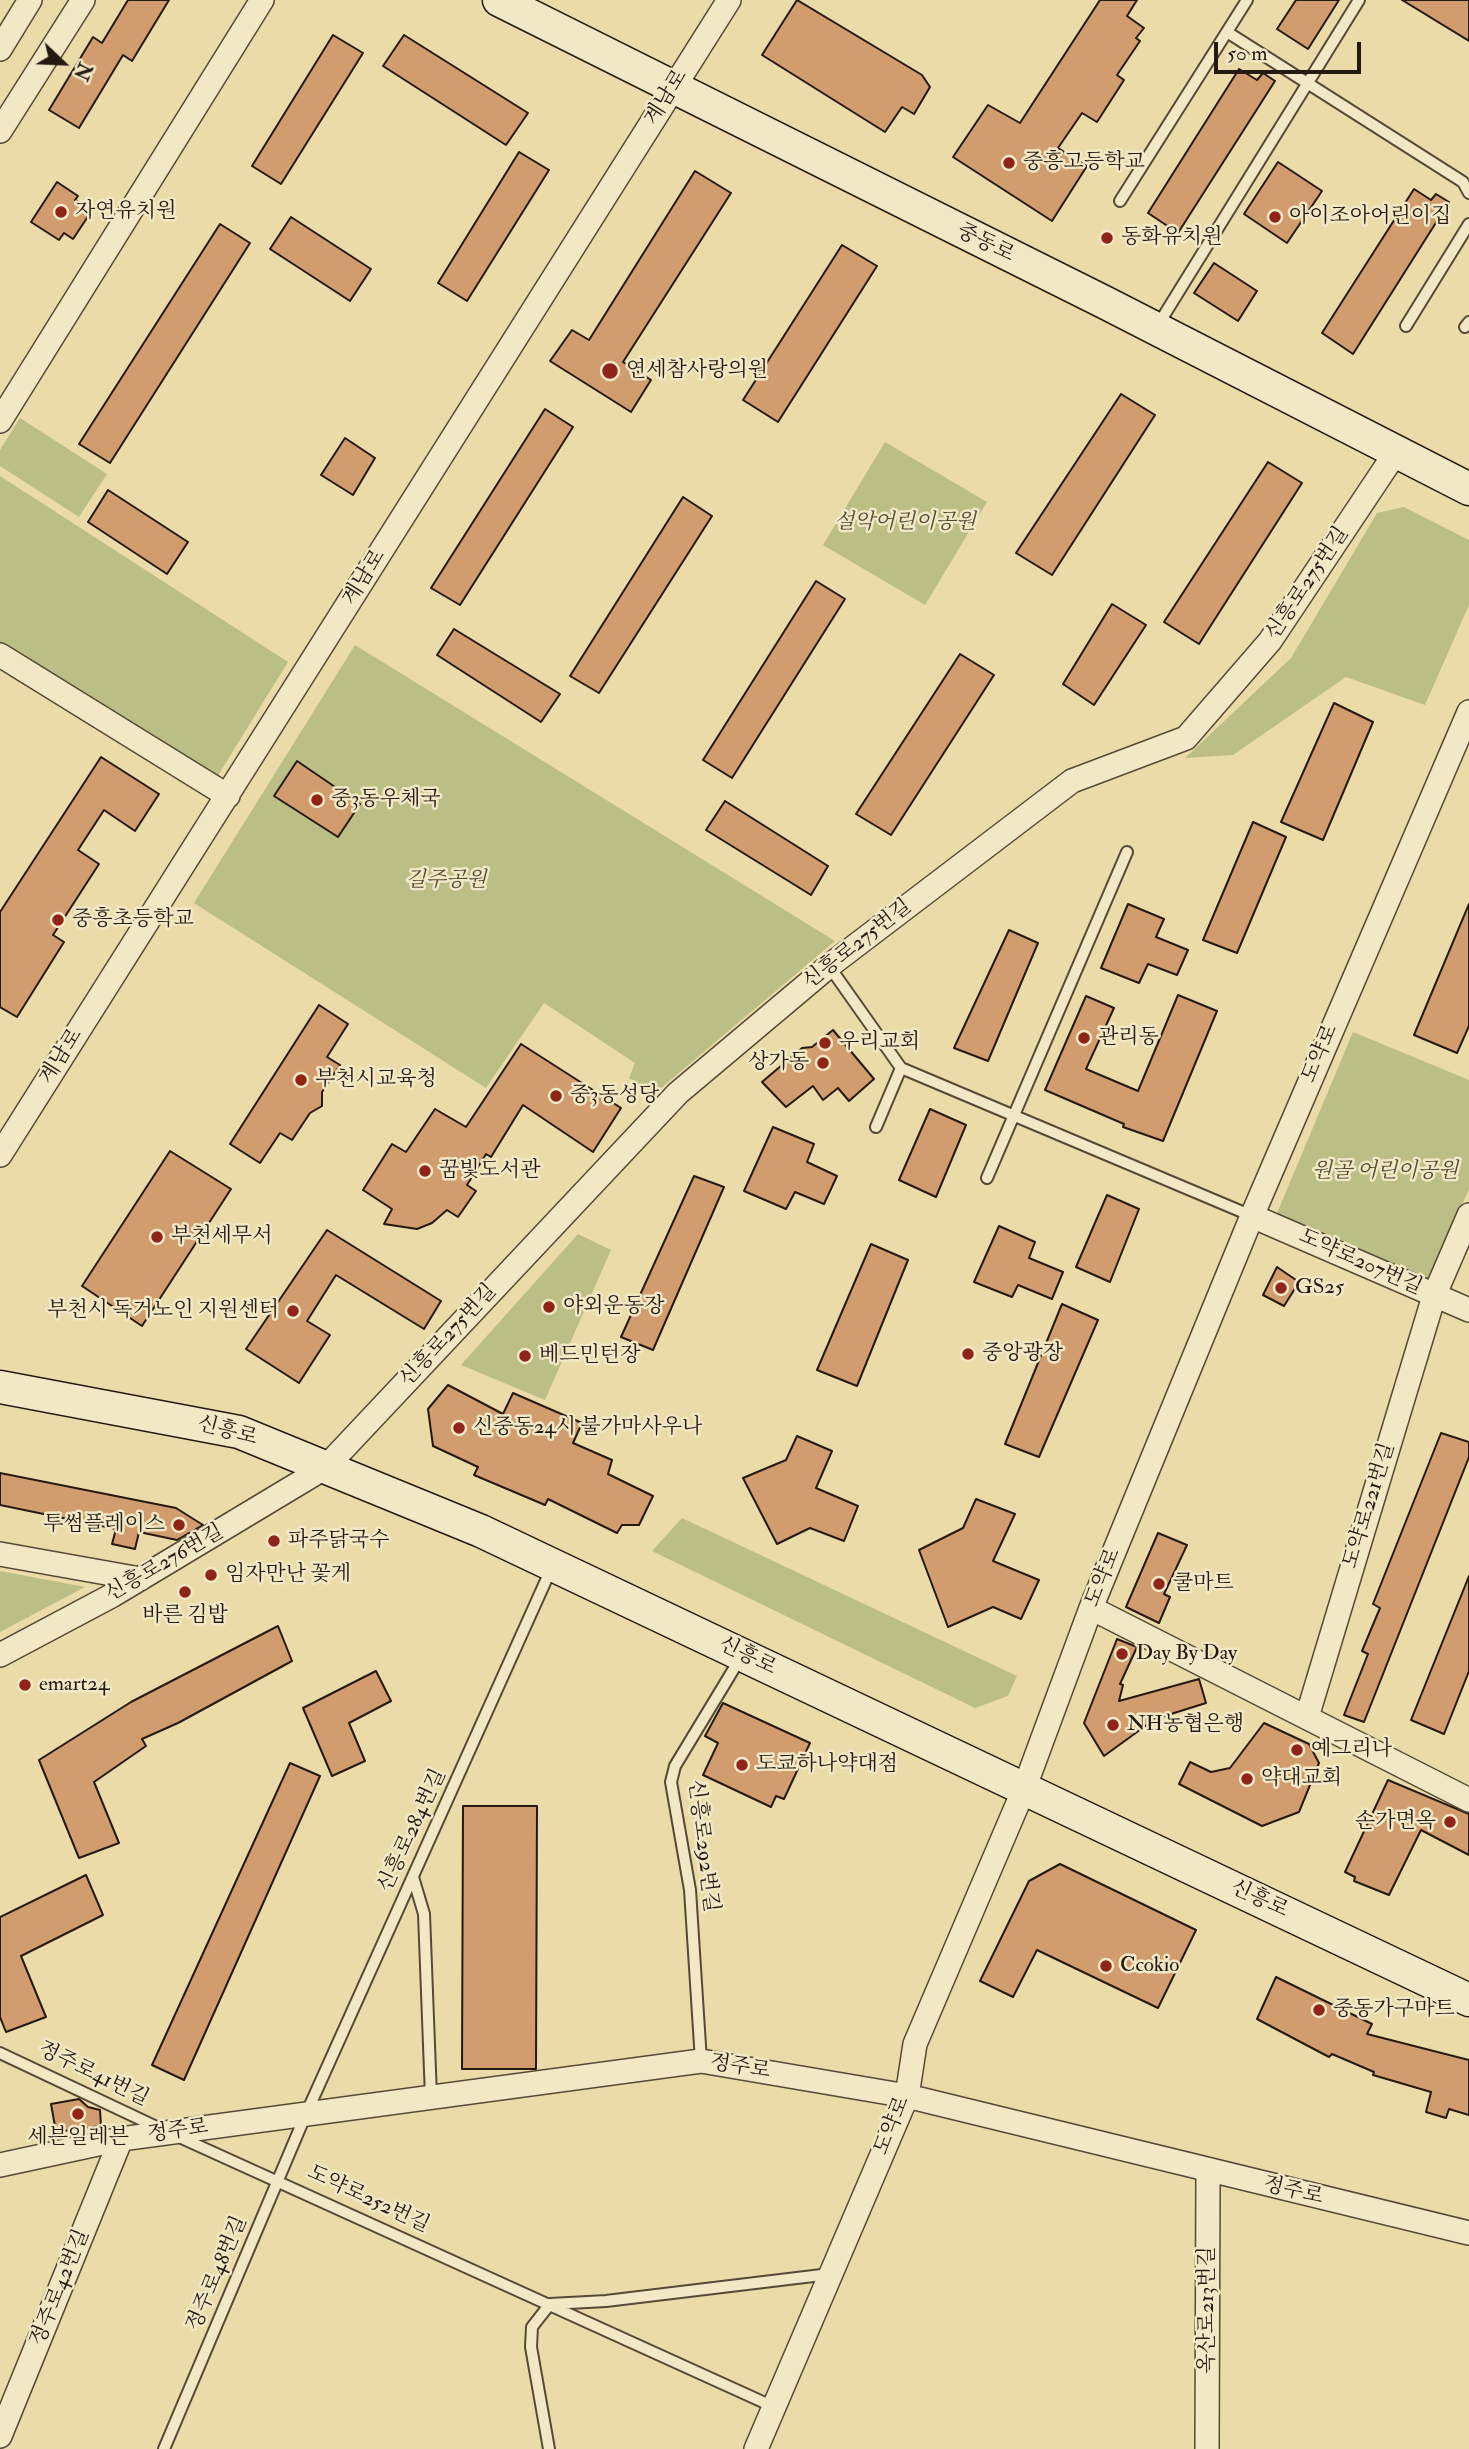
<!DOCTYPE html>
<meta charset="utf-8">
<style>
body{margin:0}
#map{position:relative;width:1469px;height:2449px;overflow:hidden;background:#ebdba8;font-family:"IM FELL Double Pica",serif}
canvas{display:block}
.north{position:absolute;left:28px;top:28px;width:70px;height:70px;-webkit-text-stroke:5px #f2e8c6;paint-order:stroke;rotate:113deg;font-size:19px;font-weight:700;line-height:28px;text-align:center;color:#241a11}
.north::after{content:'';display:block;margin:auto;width:24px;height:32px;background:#241a11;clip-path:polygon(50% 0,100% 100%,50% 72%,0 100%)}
.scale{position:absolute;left:1214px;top:42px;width:147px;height:32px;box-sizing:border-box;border:4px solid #241a11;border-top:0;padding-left:9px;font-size:21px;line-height:24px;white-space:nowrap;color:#241a11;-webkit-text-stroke:5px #f2e8c6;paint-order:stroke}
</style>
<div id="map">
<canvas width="1469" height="2449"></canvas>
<div class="north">N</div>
<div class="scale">50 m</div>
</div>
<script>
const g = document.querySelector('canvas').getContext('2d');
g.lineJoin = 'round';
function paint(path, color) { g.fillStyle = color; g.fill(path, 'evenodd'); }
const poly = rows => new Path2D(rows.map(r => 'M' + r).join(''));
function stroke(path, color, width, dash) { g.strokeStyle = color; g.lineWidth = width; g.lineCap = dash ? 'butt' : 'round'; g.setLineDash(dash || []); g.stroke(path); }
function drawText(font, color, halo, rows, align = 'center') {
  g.font = font + ' "IM FELL Double Pica","Noto Serif KR",serif'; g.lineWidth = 5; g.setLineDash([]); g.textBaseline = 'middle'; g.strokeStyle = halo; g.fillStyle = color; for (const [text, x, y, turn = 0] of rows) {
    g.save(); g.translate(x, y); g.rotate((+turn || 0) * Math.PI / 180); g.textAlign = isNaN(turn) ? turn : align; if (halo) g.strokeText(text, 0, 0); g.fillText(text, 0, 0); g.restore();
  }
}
paint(poly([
 [20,418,107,474,79,517,0,466,0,450],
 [885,442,987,502,925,605,823,545],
 [0,476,288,662,217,777,0,643],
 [1404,507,1469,540,1469,605,1425,705,1346,677,1233,755,1185,758,1291,658,1377,513],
 [355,645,835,941,654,1094,629,1078,635,1063,544,1003,486,1088,194,903],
 [1353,1032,1469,1080,1469,1189,1428,1283,1275,1218],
 [578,1234,611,1250,545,1400,461,1365],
 [682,1518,1017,1676,1008,1696,975,1708,652,1551],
 [0,1571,85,1587,0,1632]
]), '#bbbf85');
const building = poly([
 [128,0,169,0,132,61,123,55,79,128,49,110,93,37,102,43,128,0],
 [797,0,922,75,930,87,914,114,902,107,885,132,762,55,797,0],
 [1100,0,1137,0,1127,16,1144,28,1136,38,1140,41,1117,75,1124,80,1097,122,1082,113,1058,148,1087,166,1052,221,953,157,988,105,1020,123,1100,0],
 [1296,0,1339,0,1308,49,1277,29,1296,0],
 [1402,0,1469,0,1469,41,1402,0],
 [333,35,363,53,281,184,252,166,333,35],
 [404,35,528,113,506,145,383,66,404,35],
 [1239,69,1257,80,1263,73,1275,81,1178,233,1148,213,1239,69],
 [519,152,549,170,467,301,438,283,519,152],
 [1278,162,1322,191,1287,243,1244,214,1278,162],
 [695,171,731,193,623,362,651,380,631,412,550,361,572,330,589,340,695,171],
 [57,182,78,196,75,200,83,204,79,209,89,215,73,239,64,233,59,240,31,222,57,182],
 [1414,189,1431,200,1436,194,1449,202,1353,354,1322,333,1414,189],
 [291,217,371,269,350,301,270,249,291,217],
 [220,224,250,243,110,463,79,444,220,224],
 [842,245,877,266,778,422,743,400,842,245],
 [1214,263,1257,291,1238,321,1194,293,1214,263],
 [1121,394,1155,415,1052,575,1016,553,1121,394],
 [545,409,573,427,460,605,431,588,545,409],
 [345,438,375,458,353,495,321,475,345,438],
 [1268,462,1302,483,1199,644,1164,622,1268,462],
 [108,490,188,542,167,574,88,522,108,490],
 [683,497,712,516,599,693,570,676,683,497],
 [816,581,845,599,732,778,703,760,816,581],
 [1112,604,1146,625,1094,705,1063,684,1112,604],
 [454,629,560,694,541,722,437,655,454,629],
 [960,654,994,675,891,835,856,814,960,654],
 [1334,703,1373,722,1323,840,1281,822,1334,703],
 [101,757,159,794,135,831,104,810,78,850,99,864,53,935,64,942,17,1017,0,1007,0,912,101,757],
 [297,761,360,804,338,837,274,796,297,761],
 [725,801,828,866,811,895,706,830,725,801],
 [1253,822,1286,837,1237,953,1203,940,1253,822],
 [1128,904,1164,919,1156,937,1188,950,1177,975,1148,964,1139,983,1101,968,1128,904],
 [1469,904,1469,1026,1457,1053,1414,1035,1469,904],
 [1009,930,1038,943,988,1061,954,1048,1009,930],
 [1178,995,1217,1011,1163,1141,1123,1127,1124,1124,1045,1090,1086,996,1114,1008,1086,1069,1138,1091,1178,995],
 [319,1005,348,1024,327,1057,340,1065,322,1092,322,1106,310,1113,292,1140,280,1133,260,1163,230,1144,319,1005],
 [833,1030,874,1079,849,1101,838,1088,823,1100,813,1086,786,1107,762,1082,802,1048,812,1047,833,1030],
 [521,1044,621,1108,593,1152,523,1105,491,1157,486,1154,467,1185,476,1191,458,1217,447,1210,432,1223,417,1229,384,1224,392,1209,363,1190,392,1144,406,1152,435,1109,466,1127,521,1044],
 [930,1109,966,1125,936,1197,899,1180,930,1109],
 [773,1127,814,1144,807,1162,837,1176,824,1204,795,1192,786,1209,744,1191,773,1127],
 [170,1151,231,1189,142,1326,82,1286,170,1151],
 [694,1176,724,1187,653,1350,621,1337,694,1176],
 [1107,1195,1139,1209,1110,1282,1076,1267,1107,1195],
 [999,1226,1035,1242,1029,1258,1063,1272,1052,1299,1018,1285,1012,1297,974,1282,999,1226],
 [327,1230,441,1301,424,1329,336,1275,307,1321,330,1335,299,1383,246,1349,327,1230],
 [871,1244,908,1260,857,1386,817,1370,871,1244],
 [1277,1267,1299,1282,1284,1306,1263,1295,1277,1267],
 [1062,1304,1098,1320,1039,1457,1005,1444,1062,1304],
 [448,1385,503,1414,513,1393,582,1423,573,1443,612,1460,608,1474,653,1496,639,1525,622,1525,617,1533,548,1499,545,1505,474,1475,478,1467,433,1446,428,1409,448,1385],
 [1441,1433,1469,1442,1469,1457,1364,1722,1344,1715,1368,1654,1362,1651,1380,1608,1373,1604,1441,1433],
 [797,1436,832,1451,816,1488,858,1506,844,1541,810,1528,777,1544,743,1478,786,1460,797,1436],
 [0,1473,176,1508,203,1525,177,1540,139,1532,135,1549,112,1544,116,1529,0,1505,0,1473],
 [976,1499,1015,1514,993,1561,1039,1580,1021,1619,993,1607,948,1627,919,1550,963,1528,976,1499],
 [1158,1533,1187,1545,1164,1594,1170,1597,1159,1623,1126,1607,1158,1533],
 [1469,1576,1469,1671,1444,1734,1411,1720,1469,1576],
 [278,1626,292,1661,178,1723,142,1739,146,1746,94,1782,119,1843,79,1858,39,1760,131,1702,278,1626],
 [1117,1639,1137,1647,1120,1684,1123,1685,1119,1701,1199,1679,1206,1703,1155,1719,1104,1756,1084,1723,1117,1639],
 [376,1671,391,1701,349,1723,365,1761,332,1776,303,1708,376,1671],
 [723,1703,810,1743,784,1799,776,1796,771,1807,703,1775,718,1743,705,1736,723,1703],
 [1264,1723,1309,1744,1319,1763,1299,1812,1262,1826,1179,1784,1190,1762,1211,1772,1230,1768,1264,1723],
 [290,1763,320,1776,184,2080,152,2065,290,1763],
 [1388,1780,1469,1814,1469,1855,1421,1830,1389,1895,1354,1881,1355,1877,1345,1872,1388,1780],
 [463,1806,537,1806,536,2069,462,2069,463,1806],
 [1060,1864,1196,1930,1158,2008,1037,1950,1013,1997,980,1981,1029,1881,1060,1864],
 [86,1875,103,1915,21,1956,46,2017,6,2032,0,2017,0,1917,86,1875],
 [1276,1977,1372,2024,1367,2034,1469,2060,1469,2115,1449,2109,1446,2118,1426,2112,1431,2092,1373,2075,1374,2072,1332,2054,1329,2057,1257,2019,1276,1977],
 [79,2099,88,2107,100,2110,101,2126,56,2132,51,2104,79,2099]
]);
paint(building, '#d19d6e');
stroke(building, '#241a11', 2);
const lane = poly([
 [1227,32,1463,182,1469,193],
 [1120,201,1247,0],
 [1158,325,1359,0],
 [1406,326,1469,224],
 [1465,327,1469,322],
 [829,966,901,1068,1252,1216],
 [876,1127,901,1068],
 [987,1178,1127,852],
 [413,1877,424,1914,431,2097],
 [0,2053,163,2130],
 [701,2061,690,1890,671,1782,675,1766,741,1657],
 [177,2136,774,2407],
 [164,2449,306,2114,552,1567],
 [549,2449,531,2347,532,2327,550,2304,606,2301,830,2274]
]);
const street = poly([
 [0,49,30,0],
 [0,131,83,0],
 [0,421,262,0],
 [0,655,228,796],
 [0,1155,729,0],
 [1252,1216,1469,1310],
 [0,1554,140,1579],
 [1091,1608,1469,1800],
 [0,1655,113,1595,326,1467,678,1093,829,966,1072,781,1186,738,1270,641,1396,452],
 [1307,1717,1434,1296,1469,1215],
 [0,2165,121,2139,701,2061,907,2096,1469,2233],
 [0,2436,121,2139],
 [756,2449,907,2096,915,2044,1024,1789,1091,1608,1252,1216,1469,712],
 [1207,2449,1208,2172]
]);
const secondary = poly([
 [499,0,1106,303,1469,489],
 [0,1387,239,1432,481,1531,1469,2000]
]);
stroke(lane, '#564a37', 14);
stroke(street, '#564a37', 26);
stroke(secondary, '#241a11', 35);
stroke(lane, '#f2e8c6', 10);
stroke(street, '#f2e8c6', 23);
stroke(secondary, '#f2e8c6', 32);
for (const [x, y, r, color] of [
 [1009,163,7,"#8f2418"],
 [61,212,7,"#8f2418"],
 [1275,217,7,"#8f2418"],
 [1107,238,7,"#8f2418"],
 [610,371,9,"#8f2418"],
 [317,800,7,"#8f2418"],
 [58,920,7,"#8f2418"],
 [1084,1038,7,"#8f2418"],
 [825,1043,7,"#8f2418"],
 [823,1063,7,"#8f2418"],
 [301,1080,7,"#8f2418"],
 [556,1096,7,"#8f2418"],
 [425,1171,7,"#8f2418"],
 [157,1237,7,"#8f2418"],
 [1281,1288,7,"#8f2418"],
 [549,1307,7,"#8f2418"],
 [293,1311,7,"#8f2418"],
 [968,1354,7,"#8f2418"],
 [525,1356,7,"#8f2418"],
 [459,1428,7,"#8f2418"],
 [179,1525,7,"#8f2418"],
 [274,1541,7,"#8f2418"],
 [211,1575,7,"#8f2418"],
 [1159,1584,7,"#8f2418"],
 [185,1592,7,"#8f2418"],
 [1122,1654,7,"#8f2418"],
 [25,1685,7,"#8f2418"],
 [1113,1725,7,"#8f2418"],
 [1297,1750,7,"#8f2418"],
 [742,1765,7,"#8f2418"],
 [1247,1779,7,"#8f2418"],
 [1450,1822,7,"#8f2418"],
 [1106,1966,7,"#8f2418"],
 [1319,2010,7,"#8f2418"],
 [78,2114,7,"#8f2418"]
]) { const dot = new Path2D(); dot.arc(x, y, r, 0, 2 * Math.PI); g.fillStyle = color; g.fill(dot); stroke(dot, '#f2e8c6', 2.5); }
drawText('21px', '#241a11', '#f2e8c6', [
 ["계남로",667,98,-58],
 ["중동로",985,244,26],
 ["계남로",365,578,-58],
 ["신흥로275번길",1308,584,-56],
 ["신흥로275번길",858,945,-38],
 ["도약로",1321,1054,-67],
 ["계남로",62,1057,-58],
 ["도약로207번길",1360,1263,24],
 ["신흥로275번길",449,1336,-47],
 ["신흥로",227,1432,15],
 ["도약로221번길",1370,1506,-73],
 ["신흥로276번길",165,1564,-30],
 ["도약로",1104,1578,-68],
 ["신흥로",747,1657,26],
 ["신흥로284번길",413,1831,-65],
 ["신흥로292번길",702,1846,83],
 ["신흥로",1259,1900,25],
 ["정주로",740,2068,9],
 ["정주로41번길",93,2075,26],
 ["도약로",893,2126,-68],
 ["정주로",178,2132,-8],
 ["정주로",1293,2192,13],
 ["도약로252번길",368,2200,25],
 ["정주로48번길",218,2274,-67],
 ["정주로42번길",61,2288,-68],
 ["옥산로213번길",1208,2310,-90]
]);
drawText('21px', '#241a11', '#f2e8c6', [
 ["중흥고등학교",1023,163],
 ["자연유치원",75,212],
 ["아이조아어린이집",1289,217],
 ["동화유치원",1121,238],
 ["연세참사랑의원",626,371],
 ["중3동우체국",331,800],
 ["중흥초등학교",72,920],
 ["관리동",1098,1038],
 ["우리교회",839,1043],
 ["상가동",809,1063,"right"],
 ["부천시교육청",315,1080],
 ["중3동성당",570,1096],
 ["꿈빛도서관",439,1171],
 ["부천세무서",171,1237],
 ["GS25",1295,1288],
 ["야외운동장",563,1307],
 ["부천시 독거노인 지원센터",279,1311,"right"],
 ["중앙광장",982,1354],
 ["베드민턴장",539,1356],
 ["신중동24시 불가마사우나",473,1428],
 ["투썸플레이스",165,1525,"right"],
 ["파주닭국수",288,1541],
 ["임자만난 꽃게",225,1575],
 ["쿨마트",1173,1584],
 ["바른 김밥",185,1616,"center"],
 ["Day By Day",1136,1654],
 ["emart24",39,1685],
 ["NH농협은행",1127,1725],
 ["예그리나",1311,1750],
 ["도쿄하나약대점",756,1765],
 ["약대교회",1261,1779],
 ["손가면옥",1436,1822,"right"],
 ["Ccokio",1120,1966],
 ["중동가구마트",1333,2010],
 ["세븐일레븐",78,2138,"center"]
], 'left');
drawText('italic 21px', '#514c34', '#f2e8c6', [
 ["설악어린이공원",905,523],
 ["길주공원",446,881],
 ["원골 어린이공원",1385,1172]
]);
</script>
